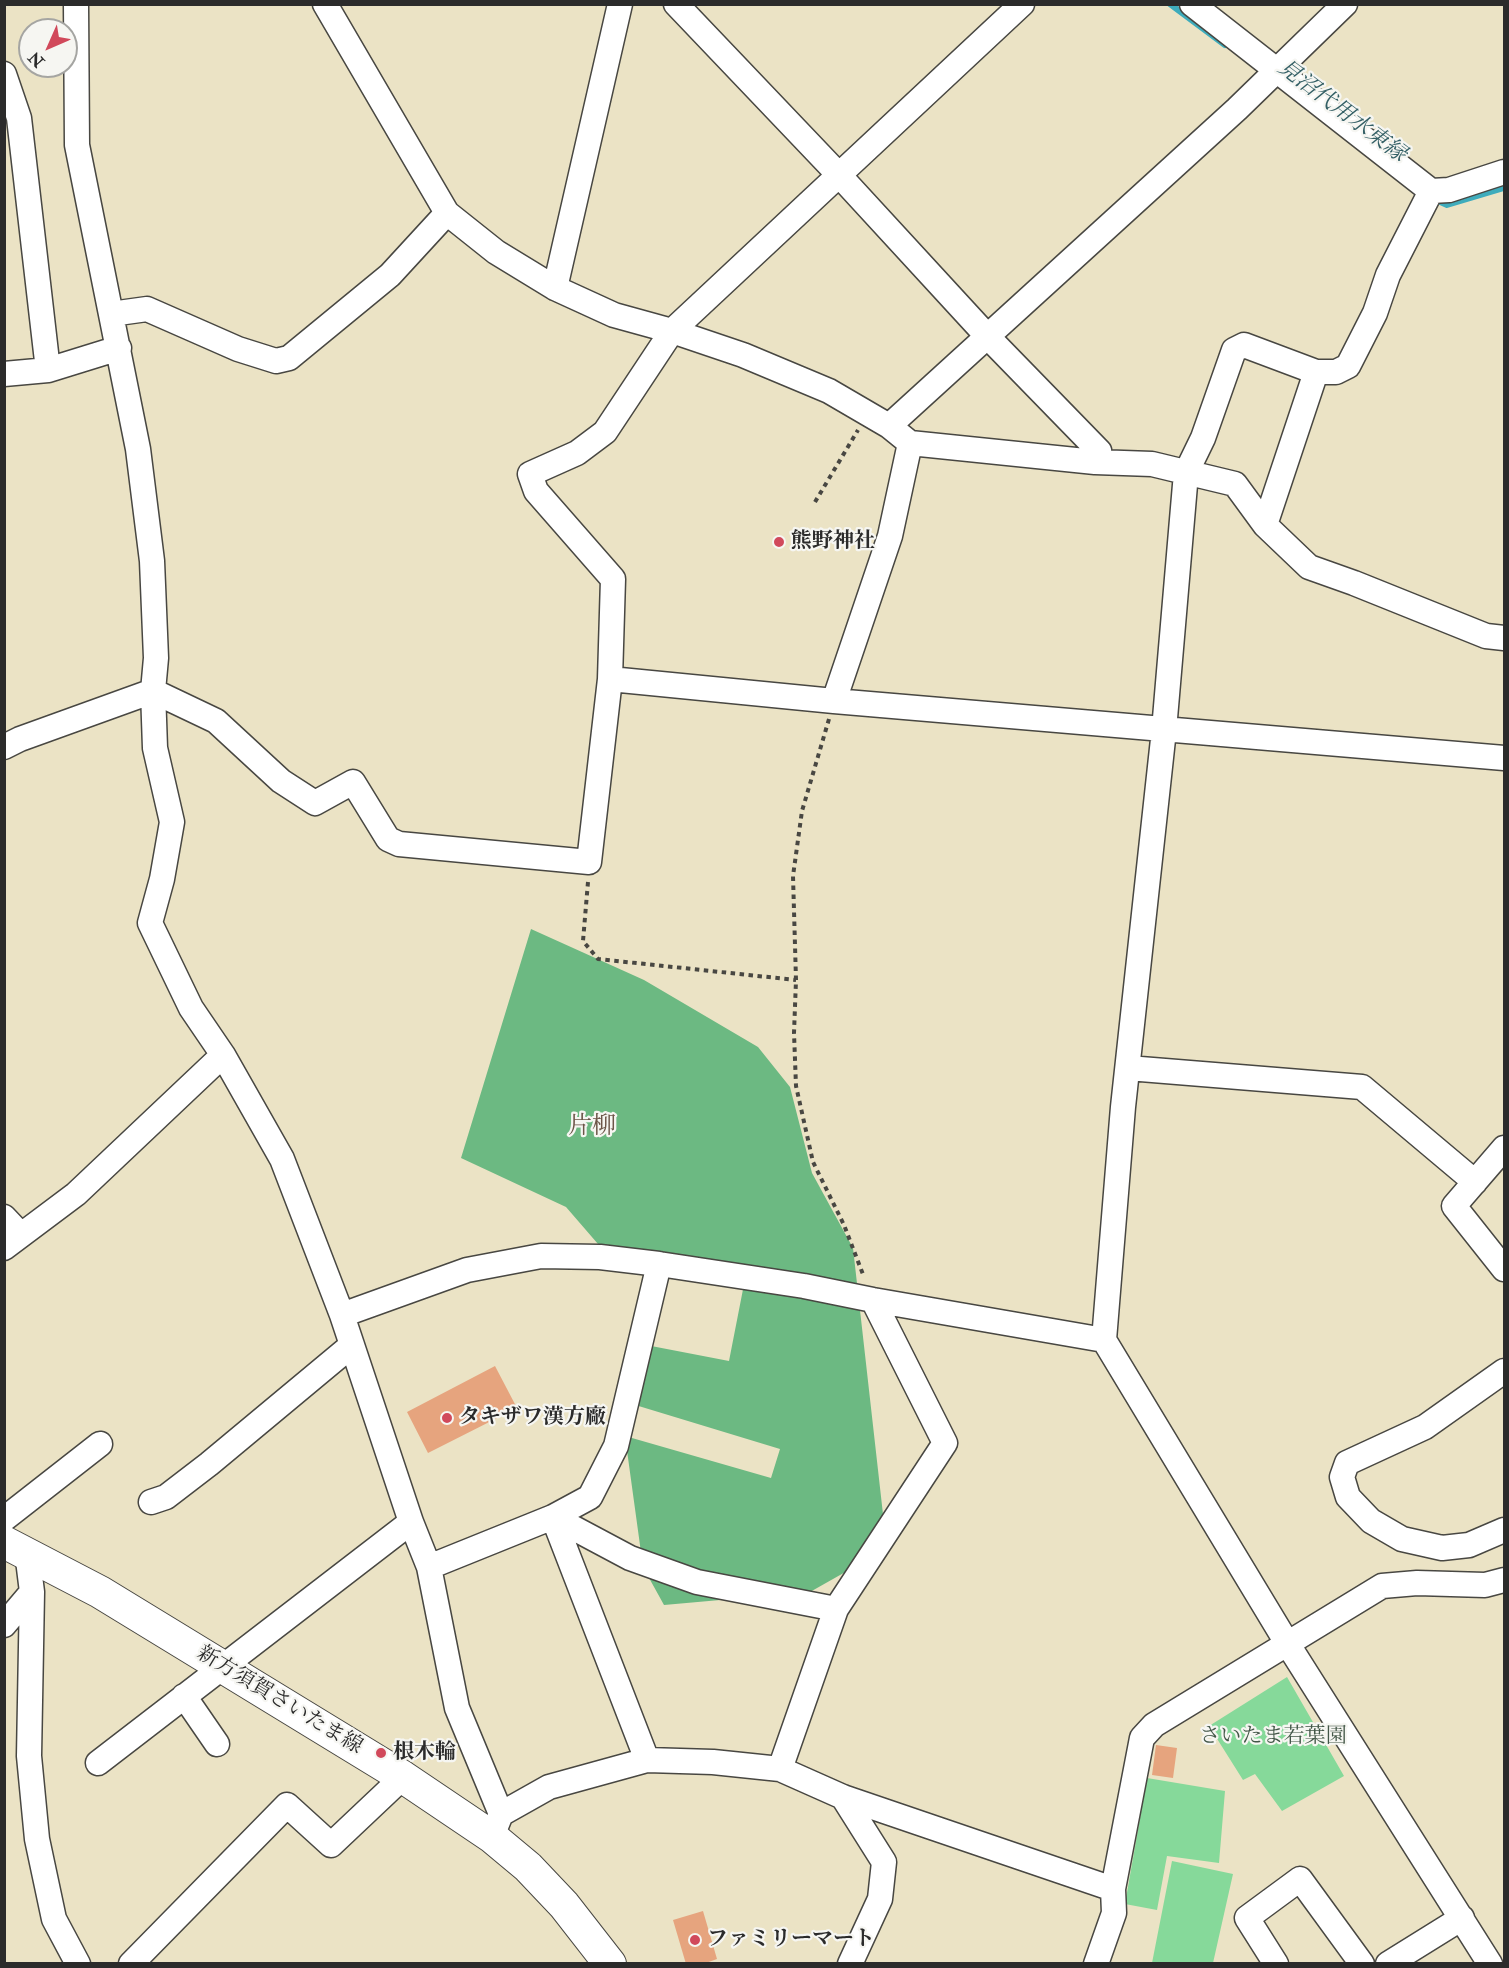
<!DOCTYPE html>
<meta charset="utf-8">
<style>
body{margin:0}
#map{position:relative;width:1509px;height:1968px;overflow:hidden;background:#ebe3c5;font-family:"IM FELL Double Pica",serif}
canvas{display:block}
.frame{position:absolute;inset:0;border:6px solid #2b2b2b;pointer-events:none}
.north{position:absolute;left:18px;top:18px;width:60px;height:60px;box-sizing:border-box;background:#f6f6f2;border:2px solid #a5a5a2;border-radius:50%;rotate:225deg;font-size:16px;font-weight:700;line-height:24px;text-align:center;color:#2b2b2b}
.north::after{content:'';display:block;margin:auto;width:21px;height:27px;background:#d1495b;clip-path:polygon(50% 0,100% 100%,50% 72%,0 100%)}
</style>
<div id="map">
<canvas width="1509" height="1968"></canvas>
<div class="frame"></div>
<div class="north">N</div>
</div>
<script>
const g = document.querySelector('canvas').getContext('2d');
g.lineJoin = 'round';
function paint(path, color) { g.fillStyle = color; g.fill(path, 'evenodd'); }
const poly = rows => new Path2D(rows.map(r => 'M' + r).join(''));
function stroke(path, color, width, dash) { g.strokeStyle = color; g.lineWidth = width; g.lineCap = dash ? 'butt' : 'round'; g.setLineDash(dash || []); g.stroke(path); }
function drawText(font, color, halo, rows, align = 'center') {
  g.font = font + ' "IM FELL Double Pica","Noto Serif JP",serif'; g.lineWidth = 4.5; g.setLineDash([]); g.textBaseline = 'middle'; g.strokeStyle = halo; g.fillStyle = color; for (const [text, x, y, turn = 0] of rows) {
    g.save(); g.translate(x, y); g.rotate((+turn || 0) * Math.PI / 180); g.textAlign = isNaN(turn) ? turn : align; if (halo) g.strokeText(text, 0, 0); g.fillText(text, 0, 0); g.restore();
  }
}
paint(poly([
 [1287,1677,1344,1776,1282,1811,1255,1774,1243,1780,1209,1726],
 [1147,1778,1225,1791,1219,1863,1167,1856,1157,1910,1125,1904],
 [1172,1861,1233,1874,1213,1963,1152,1963]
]), '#86d99a');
paint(poly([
 [531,929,644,980,758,1047,790,1087,812,1173,853,1248,886,1541,856,1566,810,1592,664,1605,643,1567,625,1436,771,1478,780,1449,632,1404,646,1345,729,1361,746,1274,603,1254,598,1244,566,1207,461,1158]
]), '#6cb982');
stroke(poly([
 [1170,4,1225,45],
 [1436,200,1447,205,1504,188]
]), '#3eacbc', 6);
paint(poly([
 [495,1366,517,1408,428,1453,407,1412],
 [1156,1745,1177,1748,1173,1778,1152,1775],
 [703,1911,717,1959,703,1964,686,1964,673,1920]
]), '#e6a47e');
const minor = poly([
 [76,4,77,145,138,449,152,561,156,658,153,691,155,748,172,822,162,879,150,923,191,1008,223,1055,282,1159,342,1315,411,1522,429,1567,457,1708,501,1814],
 [325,4,447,213,496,252,555,288,614,315,672,331,743,355,829,391,889,426,910,443,1095,462,1152,464,1235,484,1265,525,1309,567,1354,583,1486,636,1504,638],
 [676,4,839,175,988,337,1099,451,1095,462],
 [1192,4,1431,191,1449,190,1504,172],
 [4,74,19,118,48,370],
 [1431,191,1388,275,1375,313,1348,366,1336,372,1316,372,1244,345,1234,350,1203,438,1186,473,1164,730,1123,1107,1104,1340,1287,1643,1490,1964],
 [555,288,620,4],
 [111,314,147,309,238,349,276,361,289,358,390,275,447,213],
 [4,374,48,370,119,348],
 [889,426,1237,109,1345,4],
 [1265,525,1316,372],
 [610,679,834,701,1504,758],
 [834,701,890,536,910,443],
 [4,747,20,739,153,691,216,721,281,781,315,803,353,782,388,839,399,844,589,862,610,679,613,579,536,491,530,474,577,453,605,432,672,331,1022,4],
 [1128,1068,1362,1087,1475,1182],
 [1504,1148,1454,1206,1504,1269],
 [4,1217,21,1235],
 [4,1248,76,1194,223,1055],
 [342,1315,467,1270,541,1256,600,1257,659,1264,804,1286,873,1300,1104,1340],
 [1504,1371,1425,1427,1347,1463,1342,1477,1348,1497,1371,1521,1402,1539,1442,1548,1469,1545,1504,1530],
 [151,1502,166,1497,209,1464,352,1345],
 [4,1519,100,1444],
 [27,1552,32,1592,29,1756,37,1839,54,1919,78,1964],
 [429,1567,553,1517,630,1558,697,1582,836,1609],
 [4,1625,32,1592],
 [184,1696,217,1744],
 [647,1760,553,1517,590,1497,616,1446,659,1264],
 [98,1763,411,1522],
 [780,1769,836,1609,945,1443,873,1300],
 [843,1797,884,1862,880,1899,850,1964],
 [495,1829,501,1814,549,1787,647,1760,713,1762,780,1769,843,1797,1113,1889],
 [131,1964,287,1805,331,1845,403,1777],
 [1096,1964,1114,1913,1113,1889,1142,1738,1154,1725,1382,1586,1417,1583,1485,1585,1504,1580],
 [1276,1964,1247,1918,1300,1879,1362,1964],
 [1388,1964,1462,1918]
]);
const major = poly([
 [4,1542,100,1592,403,1777,492,1837,528,1867,564,1905,610,1964]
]);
stroke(minor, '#484742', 27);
stroke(major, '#484742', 34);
stroke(poly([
 [815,502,858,430],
 [829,719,802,811,793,876,796,980,794,1033,796,1086,813,1162,844,1225,864,1277],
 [588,882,583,941,598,959,796,980]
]), '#484742', 4, [4.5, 4.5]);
stroke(minor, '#fff', 24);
stroke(major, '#fff', 32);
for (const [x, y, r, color] of [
 [779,542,6,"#d1495b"],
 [447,1418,6,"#d1495b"],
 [381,1753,6,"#d1495b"],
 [695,1940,6,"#d1495b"]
]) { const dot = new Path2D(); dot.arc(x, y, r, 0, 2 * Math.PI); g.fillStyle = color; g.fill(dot); stroke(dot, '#f6f6f2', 2); }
drawText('bold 21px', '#2b2b2b', '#f6f6f2', [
 ["熊野神社",791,542],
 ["タキザワ漢方廠",459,1418],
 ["根木輪",393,1753],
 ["ファミリーマート",707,1940]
], 'left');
drawText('21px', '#2b2b2b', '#f6f6f2', [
 ["新方須賀さいたま線",279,1701,31]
]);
drawText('21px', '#425647', '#f6f6f2', [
 ["さいたま若葉園",1273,1737]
]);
drawText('italic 22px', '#335f65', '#f6f6f2', [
 ["見沼代用水東縁",1341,112,37]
]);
drawText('24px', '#6c5548', '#f6f6f2', [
 ["片柳",592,1128]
]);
</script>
